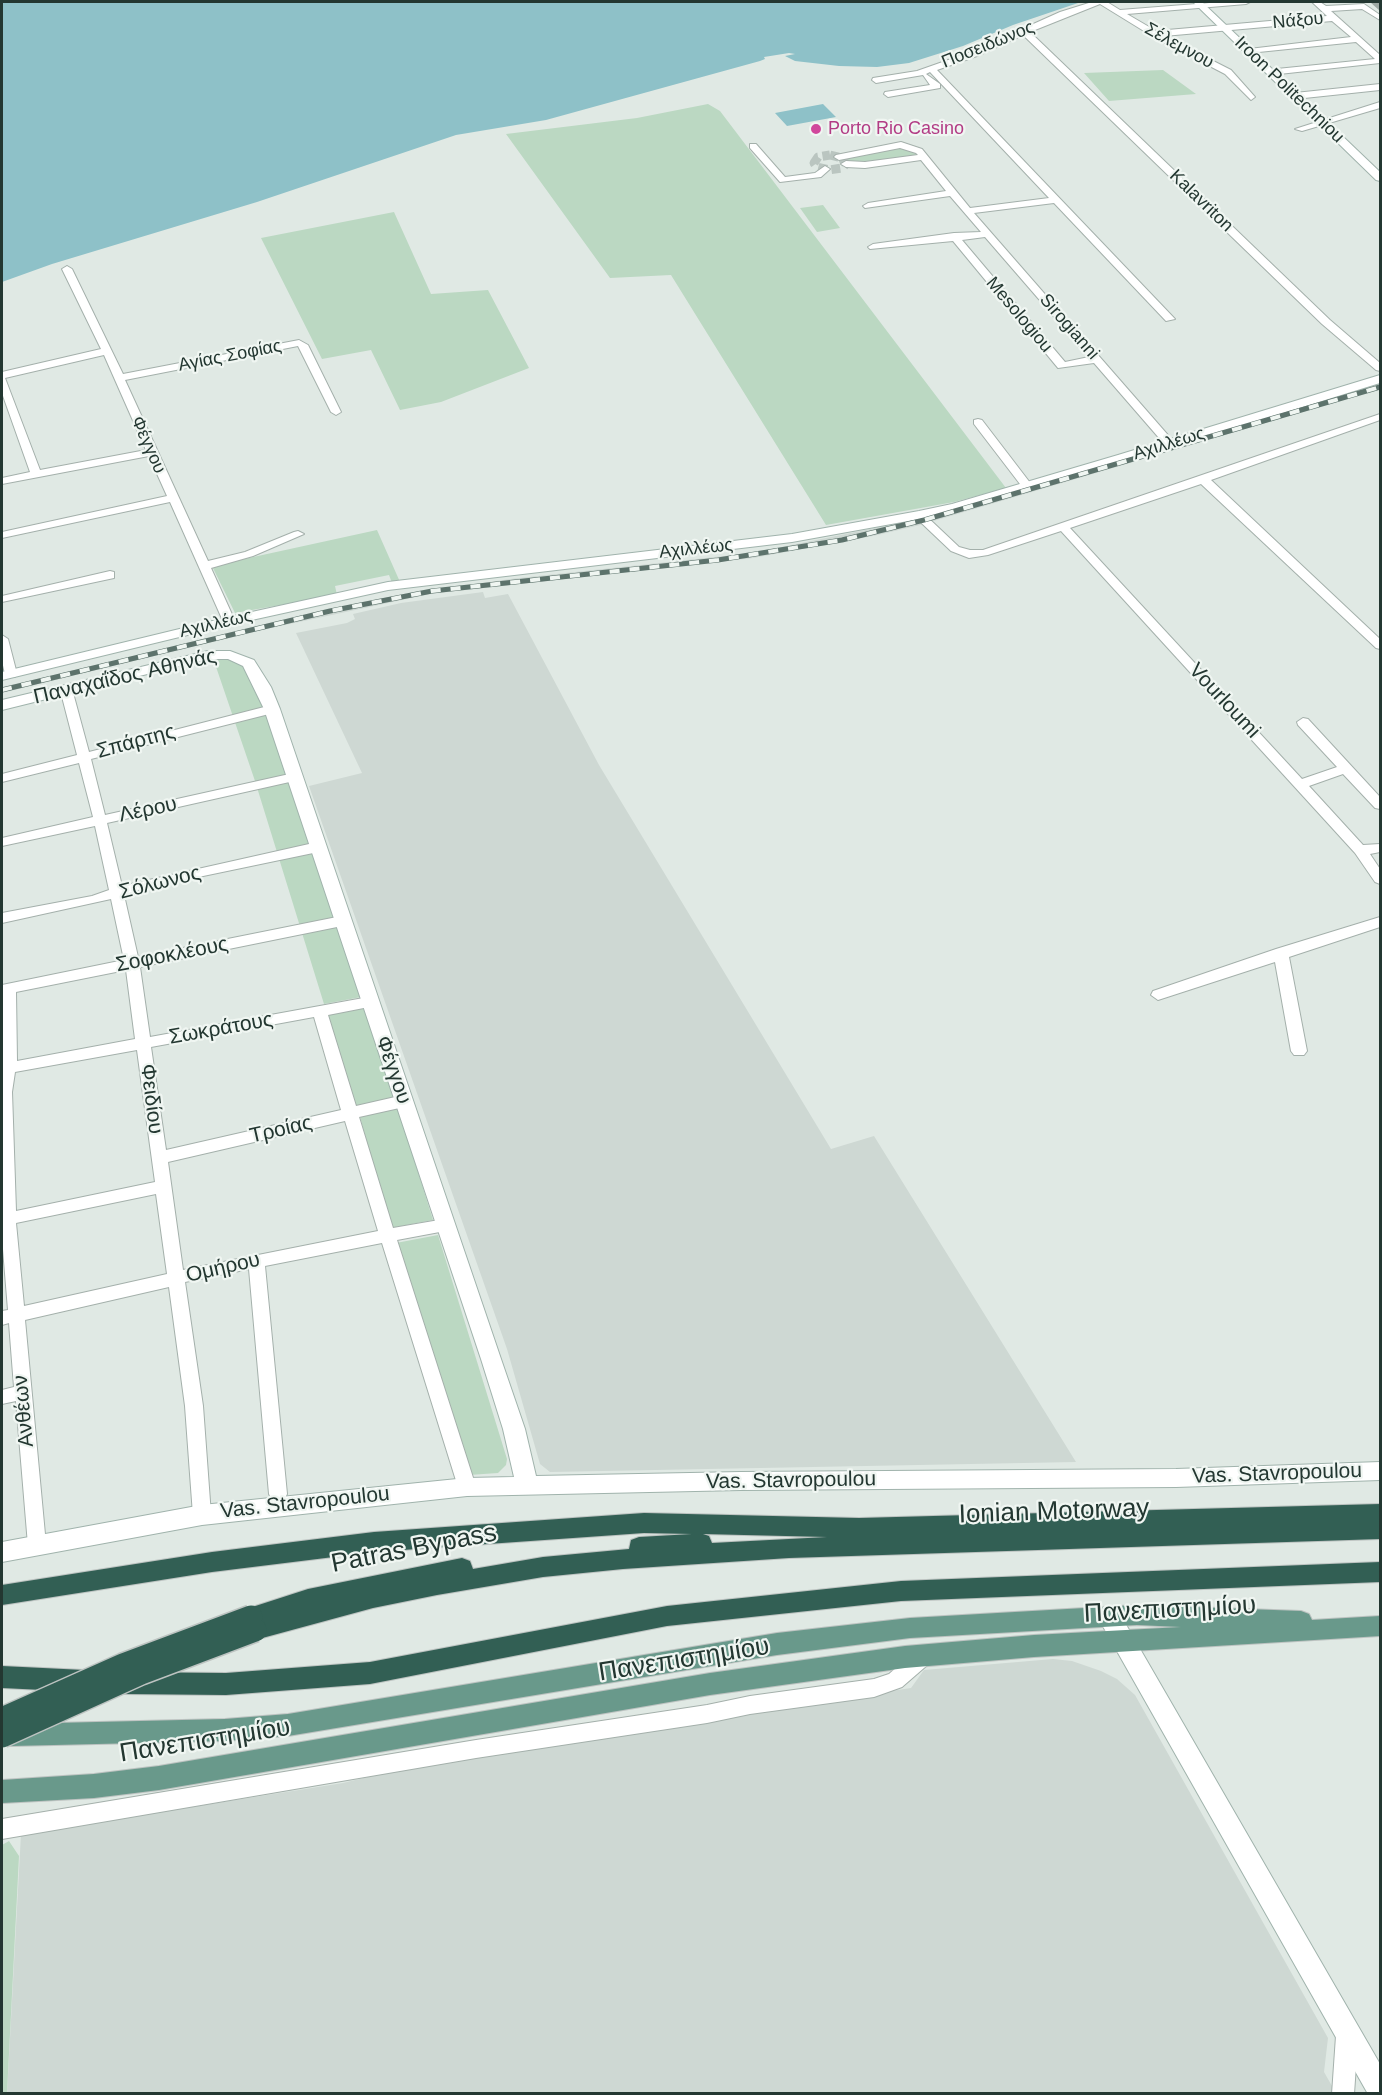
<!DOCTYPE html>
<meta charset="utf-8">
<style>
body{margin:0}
#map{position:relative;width:1382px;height:2095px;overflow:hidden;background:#e0e9e4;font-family:Helvetica,sans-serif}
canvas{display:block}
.frame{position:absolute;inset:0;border:3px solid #233731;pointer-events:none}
</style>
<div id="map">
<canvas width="1382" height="2095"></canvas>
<div class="frame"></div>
</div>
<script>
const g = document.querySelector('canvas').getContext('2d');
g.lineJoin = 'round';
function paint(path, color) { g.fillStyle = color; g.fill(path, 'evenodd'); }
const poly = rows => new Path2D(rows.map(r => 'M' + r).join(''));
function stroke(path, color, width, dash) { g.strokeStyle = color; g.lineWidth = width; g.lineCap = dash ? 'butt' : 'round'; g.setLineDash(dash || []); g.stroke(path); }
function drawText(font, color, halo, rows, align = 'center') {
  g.font = font + ' Helvetica,sans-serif'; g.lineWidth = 4.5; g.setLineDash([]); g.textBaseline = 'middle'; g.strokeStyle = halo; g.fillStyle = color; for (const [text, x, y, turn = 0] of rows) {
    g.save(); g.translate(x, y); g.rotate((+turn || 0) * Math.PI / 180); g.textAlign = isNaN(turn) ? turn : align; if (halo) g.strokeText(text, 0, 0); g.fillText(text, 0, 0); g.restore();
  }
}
paint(poly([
 [1380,384,1380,389,920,525,873,536,753,558,430,594,252,632,2,693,2,687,389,597,510,579,752,553,915,520],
 [483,592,485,598,508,594,599,765,831,1149,874,1136,1076,1462,550,1472,540,1464,507,1349,309,786,362,773,296,633,347,623,355,619,353,614,401,603],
 [1053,1659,1072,1661,1101,1671,1117,1679,1135,1695,1328,2038,1324,2072,1336,2093,7,2094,21,1834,343,1783,458,1755,911,1688,924,1670]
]), '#ced8d3');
paint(poly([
 [1163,70,1196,94,1109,101,1084,73],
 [708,104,720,111,1006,488,954,502,826,525,671,275,610,278,506,134,637,118],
 [904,145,924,157,887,163,846,162,842,158],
 [823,205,840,228,817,232,800,208],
 [394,212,431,294,488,290,529,368,441,402,400,410,371,350,322,359,261,238],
 [377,530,400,582,392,583,389,575,335,586,337,595,235,613,212,566],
 [213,658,240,660,258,688,361,997,324,1004,255,781],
 [363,1007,395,1098,355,1108,325,1015],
 [398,1108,433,1220,391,1228,360,1117],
 [438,1235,507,1459,506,1465,498,1473,469,1475,396,1243],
 [9,1841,19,1856,7,2093,2,2094,2,1845]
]), '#bbd8c2');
paint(poly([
 [2,2,1081,2,1013,25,963,46,909,63,877,67,839,66,795,61,785,56,795,54,789,53,764,57,765,59,760,61,546,120,456,135,257,202,52,264,2,282],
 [823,104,836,117,787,126,775,113]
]), '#8ec1c8');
stroke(poly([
 [830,155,842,158,846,164,842,168,829,170,817,167,814,163,818,157,830,155]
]), '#bac5c0', 9, [9, 4.5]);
const street = poly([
 [1092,2,1107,2,1120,10,1222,2,1250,2,1246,4,1127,14,1156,31,1327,16,1312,2,1320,2,1326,6,1364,4,1380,15,1380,20,1362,9,1331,11,1380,55,1380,63,1270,75,1266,72,1267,70,1375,59,1356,42,1249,53,1245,51,1249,49,1351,37,1332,21,1164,36,1231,70,1255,97,1251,100,1225,74,1152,36,1100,4,1030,32,1330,320,1380,363,1380,371,1376,370,1322,324,1023,35,977,56,937,70,1175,319,1166,321,1054,203,974,213,1174,442,1174,446,1166,446,1094,363,1058,368,953,241,870,249,868,247,873,244,954,233,981,232,950,196,865,208,863,206,868,203,946,191,921,160,865,168,846,167,841,164,846,161,865,162,918,155,916,153,900,148,839,160,834,157,836,155,901,142,922,149,970,208,1049,198,930,72,926,74,940,84,940,88,888,97,884,94,885,92,930,85,923,75,876,83,872,80,873,78,917,71,971,52,1060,12,1092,2],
 [985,237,1089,357,1065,362,962,240,985,237],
 [1380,84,1380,90,1295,99,1291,96,1295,93,1380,84],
 [1380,102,1380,108,1302,131,1295,129,1380,102],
 [750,144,756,144,785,177,815,173,825,166,830,169,821,177,780,182,750,148,750,144],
 [67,266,72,269,123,374,299,340,308,345,341,412,336,415,331,412,298,346,125,380,208,561,245,552,294,532,298,531,304,534,253,556,211,568,235,621,233,624,225,624,223,621,170,502,2,538,2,532,167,496,149,456,2,484,2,478,30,472,2,393,2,372,101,349,62,269,67,266],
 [104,355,146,450,40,470,5,378,104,355],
 [1380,414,1380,420,1211,480,1380,639,1380,649,1376,648,1201,484,1070,528,1302,779,1337,767,1298,725,1297,722,1303,718,1308,719,1380,797,1380,809,1375,808,1343,774,1309,786,1363,845,1380,844,1380,852,1370,854,1380,869,1380,884,1375,882,1355,853,1061,531,988,555,969,558,951,551,913,515,915,513,923,513,959,547,970,550,983,550,1380,414],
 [978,419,982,420,1031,484,1031,488,1023,488,974,424,974,420,978,419],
 [110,571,114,572,114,578,2,602,2,596,110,571],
 [2,635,8,639,17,674,15,677,7,677,5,674,2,661,2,635],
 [66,685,72,689,89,752,272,705,278,709,277,712,91,759,105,815,294,773,301,777,294,781,107,823,122,886,318,842,325,847,318,852,141,889,124,895,138,957,342,916,349,921,342,926,140,967,150,1037,369,997,374,998,376,1002,374,1006,328,1015,356,1106,404,1095,409,1097,412,1101,409,1105,404,1107,359,1117,393,1228,445,1219,451,1220,453,1225,451,1230,445,1231,397,1240,476,1487,473,1493,467,1495,461,1493,458,1487,382,1243,265,1266,287,1494,284,1500,278,1502,272,1500,269,1494,249,1269,185,1282,203,1406,211,1515,208,1521,202,1523,196,1521,193,1515,185,1406,169,1287,25,1320,46,1545,43,1551,37,1553,31,1551,28,1545,16,1401,2,1404,2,1390,14,1387,9,1323,2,1325,2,1311,8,1310,2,1237,2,985,124,960,111,899,2,923,2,913,92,896,109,890,95,826,2,846,2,838,93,817,79,763,2,782,2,774,77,755,60,689,66,685],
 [126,970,135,1039,17,1061,16,992,126,970],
 [314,1017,341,1110,166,1150,151,1047,314,1017],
 [137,1050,155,1182,16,1211,12,1092,15,1072,137,1050],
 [345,1121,378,1231,183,1270,168,1162,345,1121],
 [156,1194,167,1274,24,1306,16,1223,156,1194],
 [1380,917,1380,927,1289,957,1307,1051,1304,1055,1294,1055,1291,1051,1275,962,1158,1000,1151,995,1153,991,1276,949,1380,917],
 [925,1646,932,1649,935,1655,932,1661,902,1687,874,1697,750,1714,707,1723,476,1758,2,1839,2,1819,476,1740,707,1705,750,1696,874,1679,889,1674,918,1649,925,1646],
 [1347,2025,1355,2028,1358,2036,1354,2094,1332,2094,1336,2036,1339,2028,1347,2025]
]);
const secondary = poly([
 [1193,2,1202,2,1380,172,1380,181,1376,180,1193,2],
 [1380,375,1380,383,1128,461,960,510,919,519,792,542,388,590,229,625,2,680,2,672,229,617,388,582,792,534,919,511,952,504,1118,455,1380,375],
 [208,651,230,651,254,660,271,687,280,709,501,1359,525,1429,536,1476,741,1472,1176,1469,1380,1462,1380,1480,1176,1487,741,1490,467,1496,202,1525,2,1562,2,1542,202,1505,467,1478,514,1477,503,1429,481,1359,264,709,243,666,228,659,208,659,2,710,2,700,208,651],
 [1109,1606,1117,1609,1380,2064,1380,2094,1368,2094,1101,1623,1098,1616,1101,1609,1109,1606]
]);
const primary = poly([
 [1137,1605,1301,1611,1309,1614,1312,1620,1380,1616,1380,1636,1034,1657,905,1668,710,1695,159,1790,94,1798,2,1803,2,1780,94,1774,159,1766,710,1673,905,1646,1034,1635,1181,1627,1137,1625,910,1638,777,1655,288,1736,225,1741,11,1746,2,1740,3,1727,11,1724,225,1719,288,1714,777,1633,910,1618,1137,1605]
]);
const highway = poly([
 [1380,1504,1380,1539,789,1558,623,1569,543,1577,437,1595,373,1608,255,1640,247,1637,244,1630,246,1625,240,1617,243,1610,308,1589,462,1558,470,1561,473,1569,543,1557,629,1549,631,1540,639,1537,692,1534,644,1533,374,1552,212,1572,2,1605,2,1585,212,1552,374,1532,644,1513,859,1518,1380,1504],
 [703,1534,827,1537,712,1543,709,1536,703,1534],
 [1380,1562,1380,1582,901,1601,667,1626,370,1684,226,1695,123,1694,115,1691,111,1683,115,1675,123,1672,226,1673,370,1662,667,1606,901,1581,1380,1562],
 [2,1666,84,1670,92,1673,96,1681,92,1689,84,1692,2,1688,2,1666]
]);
stroke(street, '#a4b0ab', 2);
stroke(secondary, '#a0b3ac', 2);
stroke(primary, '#bdc3c1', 2);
stroke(highway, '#bdc3c1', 2);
paint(street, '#fff');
paint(secondary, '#fff');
paint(primary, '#69998b');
paint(highway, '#325f54');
const rail = poly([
 [2,690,330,611,432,591,718,560,842,540,924,520,1380,387]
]);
stroke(rail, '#5d736c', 5);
stroke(rail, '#f0f6f2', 4, [10]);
const highwayBridge = poly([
 [2,1719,123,1665,251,1617],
 [2,1736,141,1673,255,1630]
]);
stroke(highwayBridge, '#bdc3c1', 26, []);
stroke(highwayBridge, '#325f54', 23);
paint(poly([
 [1370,2,1380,2,1380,11]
]), '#9da8a3');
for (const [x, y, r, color] of [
 [816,129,6,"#d1479c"]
]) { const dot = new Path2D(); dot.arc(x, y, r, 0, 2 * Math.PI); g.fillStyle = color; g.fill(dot); stroke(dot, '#f0f6f2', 2); }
drawText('18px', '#233731', '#f0f6f2', [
 ["Νάξου",1298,21,-5],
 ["Ποσειδώνος",988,45,-22],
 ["Σέλεμνου",1179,46,29],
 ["Iroon Politechniou",1289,90,44],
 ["Kalavriton",1201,201,44],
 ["Mesologiou",1019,315,50],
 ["Sirogianni",1069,327,49],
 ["Αγίας Σοφίας",230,356,-11],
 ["Αχιλλέως",1169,444,-17],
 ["Φέγγου",148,445,66],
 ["Αχιλλέως",696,549,-6],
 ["Αχιλλέως",216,624,-13]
]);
drawText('18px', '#b23c85', '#f0f6f2', [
 ["Porto Rio Casino",828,129]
], 'left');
drawText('21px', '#233731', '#f0f6f2', [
 ["Παναχαΐδος Αθηνάς",125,677,-13],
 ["Vourloumi",1224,701,47],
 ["Σπάρτης",136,742,-15],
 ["Λέρου",148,810,-12],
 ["Σόλωνος",160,883,-14],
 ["Σοφοκλέους",172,955,-11],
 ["Σωκράτους",221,1029,-10],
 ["Φέγγου",393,1070,71],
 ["Φειδίου",151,1099,83],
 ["Τροίας",281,1130,-13],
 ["Ομήρου",223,1268,-13],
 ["Ανθέων",24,1411,-95],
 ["Vas. Stavropoulou",1277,1474,-2],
 ["Vas. Stavropoulou",791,1481,-1],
 ["Vas. Stavropoulou",305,1503,-6]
]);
drawText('26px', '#233731', '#f0f6f2', [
 ["Ionian Motorway",1054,1512,-2],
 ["Patras Bypass",414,1549,-11],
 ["Πανεπιστημίου",1170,1610,-3],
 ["Πανεπιστημίου",684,1660,-9],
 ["Πανεπιστημίου",205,1741,-9]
]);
</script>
